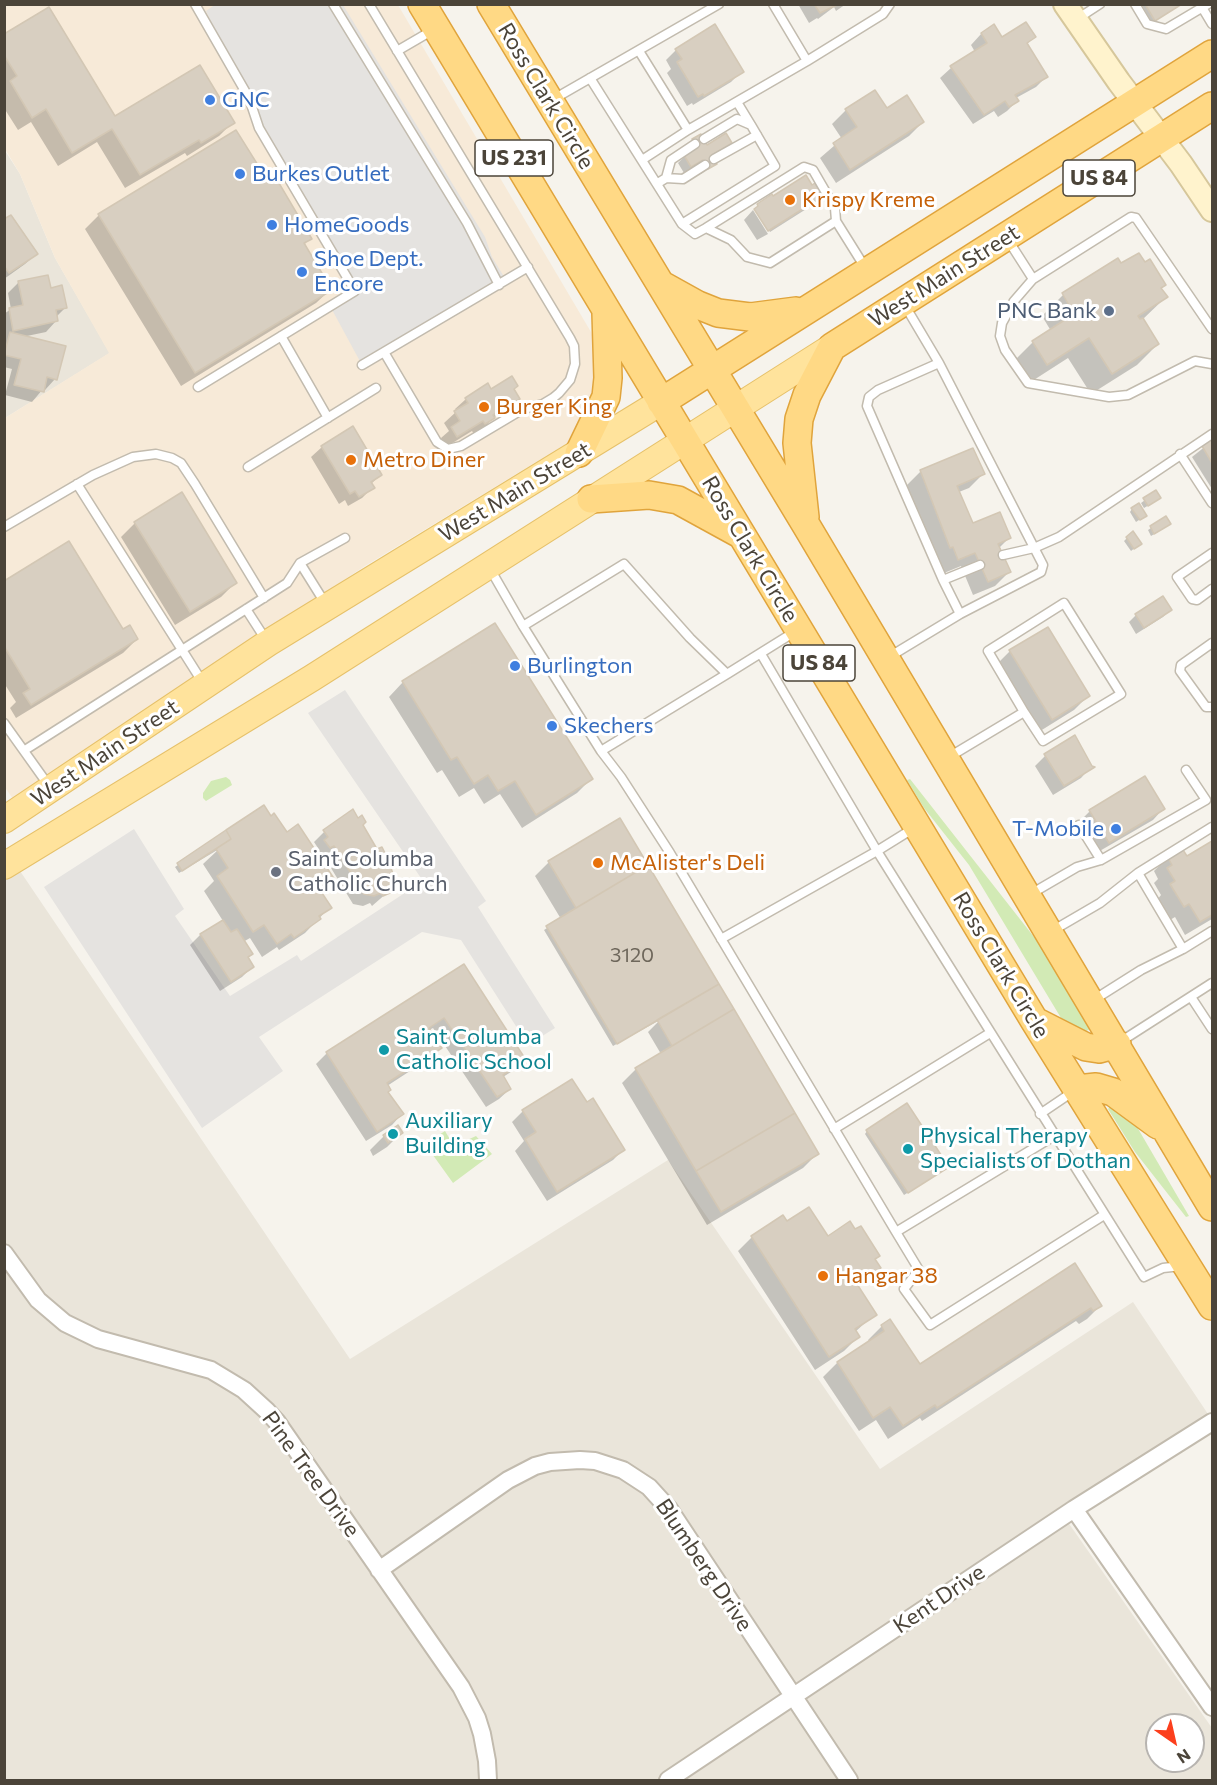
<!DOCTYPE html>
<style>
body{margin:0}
#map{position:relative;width:1217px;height:1785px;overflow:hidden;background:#f6f3ec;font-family:Commissioner,sans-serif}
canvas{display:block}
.frame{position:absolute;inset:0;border:6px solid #4b4439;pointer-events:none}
.north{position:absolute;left:1145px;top:1713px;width:60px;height:60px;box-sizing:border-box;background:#fff;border:2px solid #b7b4b0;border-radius:50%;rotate:146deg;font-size:16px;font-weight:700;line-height:24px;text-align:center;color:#4b4439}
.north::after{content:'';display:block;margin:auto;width:21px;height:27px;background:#fc3f1d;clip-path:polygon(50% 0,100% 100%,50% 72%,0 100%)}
</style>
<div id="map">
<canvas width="1217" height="1785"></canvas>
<div class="frame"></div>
<div class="north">N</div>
</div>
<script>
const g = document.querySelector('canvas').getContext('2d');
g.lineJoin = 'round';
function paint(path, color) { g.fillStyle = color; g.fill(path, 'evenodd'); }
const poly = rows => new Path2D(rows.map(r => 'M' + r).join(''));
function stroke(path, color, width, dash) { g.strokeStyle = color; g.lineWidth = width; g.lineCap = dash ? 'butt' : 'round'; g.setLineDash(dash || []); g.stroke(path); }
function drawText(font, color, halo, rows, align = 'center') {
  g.font = font + ' Commissioner,sans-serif'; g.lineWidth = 6; g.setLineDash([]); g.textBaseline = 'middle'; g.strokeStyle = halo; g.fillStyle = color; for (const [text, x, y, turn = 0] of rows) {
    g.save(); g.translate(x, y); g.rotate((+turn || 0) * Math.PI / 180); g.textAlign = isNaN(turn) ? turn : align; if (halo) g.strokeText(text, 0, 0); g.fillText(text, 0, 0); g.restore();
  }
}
paint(poly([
 [4,149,20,174,55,258,110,353,5,418],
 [20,871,350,1359,668,1160,880,1469,1133,1302,1208,1414,1058,1508,1212,1728,1212,1780,5,1780,4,881],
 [1157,1725,1193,1725,1193,1761,1157,1761]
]), '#eae5da');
paint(poly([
 [5,5,398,5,591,332,596,344,600,380,573,438,564,445,365,566,13,799,4,786,5,418,109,353,55,258,20,174,5,149]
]), '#f7ead8');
paint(poly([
 [226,777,230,780,232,785,206,801,203,798,203,793,211,781],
 [910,779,1045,951,1091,1029,1079,1034,1061,1018,969,865,924,808,907,780],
 [1114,1102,1133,1120,1189,1216,1186,1217,1135,1152,1108,1109],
 [445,1131,454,1146,476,1136,492,1154,453,1183,425,1144]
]), '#d2eab5');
paint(poly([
 [216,4,343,5,485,237,492,257,506,280,362,365,330,306,355,291,259,128,206,11],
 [345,690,486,901,478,907,555,1028,528,1045,461,940,422,932,259,1037,283,1071,202,1128,44,887,134,829,184,909,175,916,230,996,297,955,301,961,423,881,308,713]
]), '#e5e3e0');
paint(poly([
 [798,4,846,4,836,11,834,7,818,19,817,18,809,23],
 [1141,4,1181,4,1152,23],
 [994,26,1002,39,1034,37,1026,45,1047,76,1036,87,1016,98,1017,101,1007,111,998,117,994,111,973,124,940,78,951,68,975,52,971,45,981,34],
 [4,36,114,118,233,122,219,136,187,156,185,153,125,188,97,142,58,166,31,122,18,130,4,108],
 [676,50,742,71,731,82,693,105,692,103,687,106,667,73,671,69,666,60],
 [846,110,886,111,923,122,909,136,836,183,820,158,842,139,832,124],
 [730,143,715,163,701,174,696,166,684,173,678,163,685,156],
 [265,180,310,238,304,245,331,289,316,303,181,386,85,229,99,215],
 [812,187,821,196,811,206,770,232,755,208,773,198],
 [753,210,768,234,757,240,744,220],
 [4,221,36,254,25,264,4,279],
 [1121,265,1160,288,1166,297,1142,320,1158,344,1137,365,1091,394,1068,358,1026,385,1012,363,1033,342,1051,331,1042,316,1063,295],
 [18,283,50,290,65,308,56,317,56,321,46,332,22,337,55,379,45,390,43,389,32,402,5,395,12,369,4,367,4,314,11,309,8,293],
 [513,390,518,398,508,409,493,418,483,429,474,434,472,431,446,447,441,438,449,431,444,423,457,411,455,409,466,399,491,391],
 [1212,441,1212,489,1192,457],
 [322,447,380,475,371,484,373,487,362,498,348,506,345,500,339,504,311,457],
 [921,471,983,474,969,488,959,492,972,525,1009,538,999,548,1009,572,995,586,973,595,961,566,944,573,936,561,907,485],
 [1156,492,1156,501,1144,508,1141,503],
 [1132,509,1142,518,1136,522,1130,512],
 [1166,518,1166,527,1151,536,1148,530],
 [135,523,235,583,221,597,175,625,121,537],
 [1127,538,1137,546,1131,551,1124,541],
 [4,583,123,631,137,639,123,653,16,718,10,708,16,702,4,683],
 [1162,598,1170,610,1163,617,1136,634,1129,622,1136,615],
 [1010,651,1088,696,1074,710,1037,733,996,665],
 [403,682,591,779,577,793,522,828,500,794,484,804,474,788,459,797,442,770,437,773,389,697],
 [1045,756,1091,767,1081,778,1053,795,1035,766],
 [1163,809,1153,820,1098,852,1079,822,1090,811],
 [352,812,361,825,388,892,372,906,370,903,363,906,353,904,323,855,318,858,333,880,320,893,330,907,305,933,279,950,277,947,262,957,250,938,243,942,246,958,252,967,242,977,220,991,190,945,200,935,223,921,204,891,214,881,203,864,219,849,179,873,175,867,224,833,286,834,315,852,318,848,314,842,324,832],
 [620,820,817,1154,803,1168,707,1225,622,1083,636,1069,661,1054,648,1032,660,1020,613,1046,544,930,561,919,535,876,549,862],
 [1212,842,1212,919,1185,935,1175,917,1170,920,1157,900,1161,895,1154,883,1158,879,1154,871,1168,857,1186,858],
 [464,966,525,1060,514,1070,503,1077,510,1089,499,1099,486,1107,433,1028,429,1030,441,1047,430,1058,387,1086,387,1092,402,1114,392,1125,366,1141,316,1064,327,1053],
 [572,1081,586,1104,623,1150,613,1160,547,1201,515,1151,524,1141,512,1122,523,1111],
 [867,1131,944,1170,904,1195,865,1134],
 [401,1133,387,1147,373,1156,370,1150,384,1136],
 [786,1223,827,1238,874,1260,879,1268,857,1287,875,1314,855,1332,858,1337,844,1351,815,1370,738,1251,752,1237],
 [1075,1265,1101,1305,1087,1319,1079,1324,1076,1321,922,1421,920,1418,888,1439,876,1420,859,1431,823,1377,837,1363,869,1342,868,1340,882,1326,919,1366]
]), '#0003');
const building = poly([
 [814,4,839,4,820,13,814,4],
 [1145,4,1182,4,1155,21,1145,4],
 [49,7,115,116,200,65,235,123,201,143,199,140,140,175,112,129,72,153,46,109,32,118,10,81,17,76,4,55,4,34,49,7],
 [1026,22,1036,37,1027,43,1048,77,1015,95,1019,101,1009,107,1005,101,984,115,950,66,987,43,981,33,994,24,1002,37,1026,22],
 [715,24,744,72,704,96,703,94,698,97,677,62,682,59,675,49,715,24],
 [875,90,887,108,907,95,924,122,850,170,833,143,857,127,845,109,875,90],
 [236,130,266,178,273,173,312,239,304,243,332,290,195,373,98,214,236,130],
 [726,133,732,143,712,155,717,164,708,169,703,160,691,167,684,155,697,147,692,139,701,134,707,145,726,133],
 [806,175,812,185,815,183,823,196,768,231,754,209,758,206,757,204,772,194,773,196,806,175],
 [11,215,38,254,9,273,4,266,4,219,11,215],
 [1139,253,1145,262,1150,259,1166,285,1161,288,1168,297,1138,316,1140,319,1143,318,1159,344,1112,374,1089,338,1047,365,1032,341,1074,314,1062,293,1118,258,1121,263,1139,253],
 [48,275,51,288,62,285,67,308,56,310,58,321,13,331,9,308,23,305,18,281,48,275],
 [10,332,66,346,57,380,47,377,44,392,14,385,21,359,4,355,10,332],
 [512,376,518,386,514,389,520,399,493,415,495,418,485,424,483,421,457,437,451,427,460,421,454,411,468,403,465,398,488,383,491,389,512,376],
 [353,426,382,475,371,482,375,488,359,497,355,491,350,494,321,446,353,426],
 [1212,439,1212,463,1202,446,1212,439],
 [973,448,985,474,957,486,973,523,1000,512,1011,538,998,544,1011,572,988,582,975,553,958,560,953,547,950,548,920,470,973,448],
 [1156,490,1161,498,1148,506,1143,498,1156,490],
 [182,492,237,583,190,612,134,522,182,492],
 [1139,503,1147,516,1140,520,1131,508,1139,503],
 [1166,516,1171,524,1154,534,1150,526,1166,516],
 [1133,531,1142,544,1134,549,1126,537,1133,531],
 [69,541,123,629,130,625,138,639,31,705,23,693,30,689,4,646,4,581,69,541],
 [1163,596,1172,610,1144,628,1135,614,1163,596],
 [495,623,593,779,536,815,515,781,498,791,488,775,474,784,457,757,451,760,402,681,495,623],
 [1048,627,1090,696,1052,720,1009,650,1048,627],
 [1075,735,1092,766,1095,767,1064,786,1044,754,1075,735],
 [1145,776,1165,809,1109,843,1089,810,1145,776],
 [264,805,271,816,274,813,287,832,298,824,335,880,320,890,332,908,319,916,321,919,294,938,291,934,277,944,264,925,253,932,217,876,228,868,216,849,231,839,226,830,264,805],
 [353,809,358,818,362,815,366,822,363,825,377,849,382,847,388,859,393,874,388,889,390,893,383,896,381,893,374,896,364,894,334,846,330,848,324,840,328,837,323,830,353,809],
 [620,818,648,865,576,908,548,861,620,818],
 [226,830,231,839,182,871,177,863,226,830],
 [1212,841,1212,915,1200,922,1189,904,1184,907,1170,884,1175,881,1167,868,1172,865,1167,856,1181,847,1187,856,1212,841],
 [648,865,719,984,617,1044,546,926,648,865],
 [223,920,231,932,237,929,253,954,248,957,254,967,231,982,200,934,223,920],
 [464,964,526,1060,503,1075,511,1089,497,1097,444,1018,429,1028,442,1048,387,1083,391,1090,388,1092,404,1114,377,1132,326,1052,464,964],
 [719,984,734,1009,672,1046,657,1020,719,984],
 [734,1009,795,1113,696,1171,635,1068,734,1009],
 [572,1079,587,1102,593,1098,625,1150,557,1192,525,1139,536,1132,522,1110,572,1079],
 [907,1103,949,1167,908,1193,866,1130,907,1103],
 [795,1113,819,1154,721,1212,696,1171,795,1113],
 [398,1125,403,1133,388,1143,383,1135,398,1125],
 [809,1207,828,1236,850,1221,855,1229,861,1226,880,1256,875,1259,881,1268,857,1284,877,1315,855,1329,860,1337,829,1357,751,1236,783,1215,787,1221,809,1207],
 [1075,1263,1102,1306,1093,1311,1091,1308,937,1408,935,1405,903,1426,890,1407,873,1418,837,1362,884,1331,881,1325,890,1319,920,1364,1075,1263]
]);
paint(building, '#d8cfc1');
stroke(building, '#d3c7b4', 1.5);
const service = poly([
 [195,4,249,98,259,128,355,291,198,387],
 [333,4,467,223,499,285],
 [369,4,570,338,574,346,575,364,570,380,559,393,553,398,543,404,523,409,461,446,448,449,437,442,384,352],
 [1135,4,1147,24,1166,29,1208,4],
 [1200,4,1212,24],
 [1077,19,1100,4],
 [397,51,433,30],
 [639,51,688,130,807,61,773,4],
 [807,61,883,14,890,4],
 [590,78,682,224,695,234,706,228,731,240,747,257,770,263,836,221,866,269],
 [552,100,719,4],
 [737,102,751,125],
 [714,159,757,135],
 [642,160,688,130],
 [666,178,683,179,705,165],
 [658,183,666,178,671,160,695,144],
 [682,224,775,166,751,125,737,119,704,139],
 [706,228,804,167,813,170,835,208,836,221],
 [1008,240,1033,279,1131,217,1136,218,1212,329],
 [1033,279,1014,301,1002,323,1000,336,1005,350,1028,383,1109,397,1128,395,1195,361,1212,364],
 [281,336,328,418],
 [939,363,1043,565,1041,572,960,614],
 [362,365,528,267],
 [1180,454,1212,503],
 [248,467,376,388],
 [77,484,203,683],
 [4,527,93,475,133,457,156,454,172,458,181,463,195,484,264,598],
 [1212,553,1177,577,1192,599,1197,600,1212,589],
 [1003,555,1034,548,1059,537,1212,434],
 [300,563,325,603],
 [489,567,523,626,601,751,621,777,670,853,896,1232],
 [943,580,980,565],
 [246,609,266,640],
 [523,626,624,564,690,638,727,674,796,631],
 [1212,643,1181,665,1180,671,1206,707,1212,707],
 [761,654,877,851,1144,1277,1163,1268,1181,1266],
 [889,657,960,614,943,580,867,406,869,397,878,390,939,363,904,304],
 [4,723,49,786],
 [25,750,287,583,300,563,345,538],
 [601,751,727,674],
 [949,757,1024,712,1043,741,1121,694,1064,603,988,651,1024,712],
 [1079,825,1101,860],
 [1138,873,1183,949],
 [1029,895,1077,867,1101,860,1206,800,1186,770],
 [1052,931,1100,903,1138,873,1212,827],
 [721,939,877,851,914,828],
 [1191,997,1212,1029],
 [1092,1001,1141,970,1183,949,1212,931],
 [1120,1042,1212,983],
 [1040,1114,1074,1091],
 [834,1129,990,1033],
 [1054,1136,896,1232,919,1270,904,1289,930,1325,1104,1215]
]);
const minor = poly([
 [4,1253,38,1300,65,1323,98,1339,211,1370,244,1390,267,1411,277,1422,461,1687,477,1718,482,1734,487,1761,488,1780],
 [1074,1509,1212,1707],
 [379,1570,508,1480,535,1466,550,1462,580,1460,595,1461,623,1470,649,1487,669,1509,849,1780],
 [668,1780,1074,1509,1212,1422]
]);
const secondary = poly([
 [1065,4,1119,82,1181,164,1212,210]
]);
const primary = poly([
 [4,820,268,643,661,402],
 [4,866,312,678,832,347]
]);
const trunk = poly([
 [422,4,1034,1020,1212,1306],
 [491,4,806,525,1212,1207],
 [662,285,698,305,718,313,750,317,796,311],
 [661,402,1212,54],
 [579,453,606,397,608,378,606,313],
 [591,499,649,495,678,500,740,534],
 [805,517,797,443,799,419,807,395,832,347,1212,106],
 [1035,1021,1086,1047,1099,1049,1117,1044],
 [1077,1089,1096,1087,1113,1092,1158,1125]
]);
stroke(service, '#c2bbae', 11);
stroke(minor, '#c2bbae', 20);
stroke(secondary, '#d6c79b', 26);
stroke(primary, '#e6c16a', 28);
stroke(trunk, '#e0a43c', 30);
stroke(service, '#fff', 8);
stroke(minor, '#fff', 16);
stroke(secondary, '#fff3cd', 22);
stroke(primary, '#ffe39c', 26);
stroke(trunk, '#ffd985', 27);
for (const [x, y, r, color] of [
 [210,100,6,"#3f7fe0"],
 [240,174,6,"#3f7fe0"],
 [790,200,6,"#e8710a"],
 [272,225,6,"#3f7fe0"],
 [302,272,6,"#3f7fe0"],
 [1109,311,6,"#5c6f8a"],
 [484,407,6,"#e8710a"],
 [351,460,6,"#e8710a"],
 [515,666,6,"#3f7fe0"],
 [552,726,6,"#3f7fe0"],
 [1116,829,6,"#3f7fe0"],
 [598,863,6,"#e8710a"],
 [276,872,6,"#6b7280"],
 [384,1050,6,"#0f9aa8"],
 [393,1134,6,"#0f9aa8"],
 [908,1149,6,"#0f9aa8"],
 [823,1276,6,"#e8710a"]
]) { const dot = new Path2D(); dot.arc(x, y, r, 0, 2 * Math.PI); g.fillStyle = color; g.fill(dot); stroke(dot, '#fff', 2); }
drawText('20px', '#6e675b', null, [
 ["3120",632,955]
]);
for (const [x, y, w] of [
 [514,158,78],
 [1099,178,72],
 [819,663,72]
]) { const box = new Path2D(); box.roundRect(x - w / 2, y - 18, w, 36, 4.5); g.fillStyle = '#fff'; g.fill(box); stroke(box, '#4b4439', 1.5); }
drawText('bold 21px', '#4b4439', null, [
 ["US 231",514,158],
 ["US 84",1099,178],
 ["US 84",819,663]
]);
drawText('22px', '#4b4439', '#fff', [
 ["Ross Clark Circle",546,96,59],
 ["West Main Street",944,276,-32],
 ["West Main Street",515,492,-31],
 ["Ross Clark Circle",750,549,59],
 ["West Main Street",105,753,-34],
 ["Ross Clark Circle",1001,965,59],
 ["Pine Tree Drive",311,1474,54],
 ["Blumberg Drive",704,1565,56],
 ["Kent Drive",939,1599,-34]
]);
drawText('22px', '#366cbe', '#fff', [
 ["GNC",222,100],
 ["Burkes Outlet",252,174],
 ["HomeGoods",284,225],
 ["Shoe Dept.",314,259],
 ["Encore",314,284],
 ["Burlington",527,666],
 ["Skechers",564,726],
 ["T-Mobile",1104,829,"right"]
], 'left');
drawText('22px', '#c56008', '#fff', [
 ["Krispy Kreme",802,200],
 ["Burger King",496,407],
 ["Metro Diner",363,460],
 ["McAlister's Deli",610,863],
 ["Hangar 38",835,1276]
], 'left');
drawText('22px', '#4e5e75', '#fff', [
 ["PNC Bank",1097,311]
], 'right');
drawText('22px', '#5b616d', '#fff', [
 ["Saint Columba",288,859],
 ["Catholic Church",288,884]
], 'left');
drawText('22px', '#0d838f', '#fff', [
 ["Saint Columba",396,1037],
 ["Catholic School",396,1062],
 ["Auxiliary",405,1121],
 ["Building",405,1146],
 ["Physical Therapy",920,1136],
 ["Specialists of Dothan",920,1161]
], 'left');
</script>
